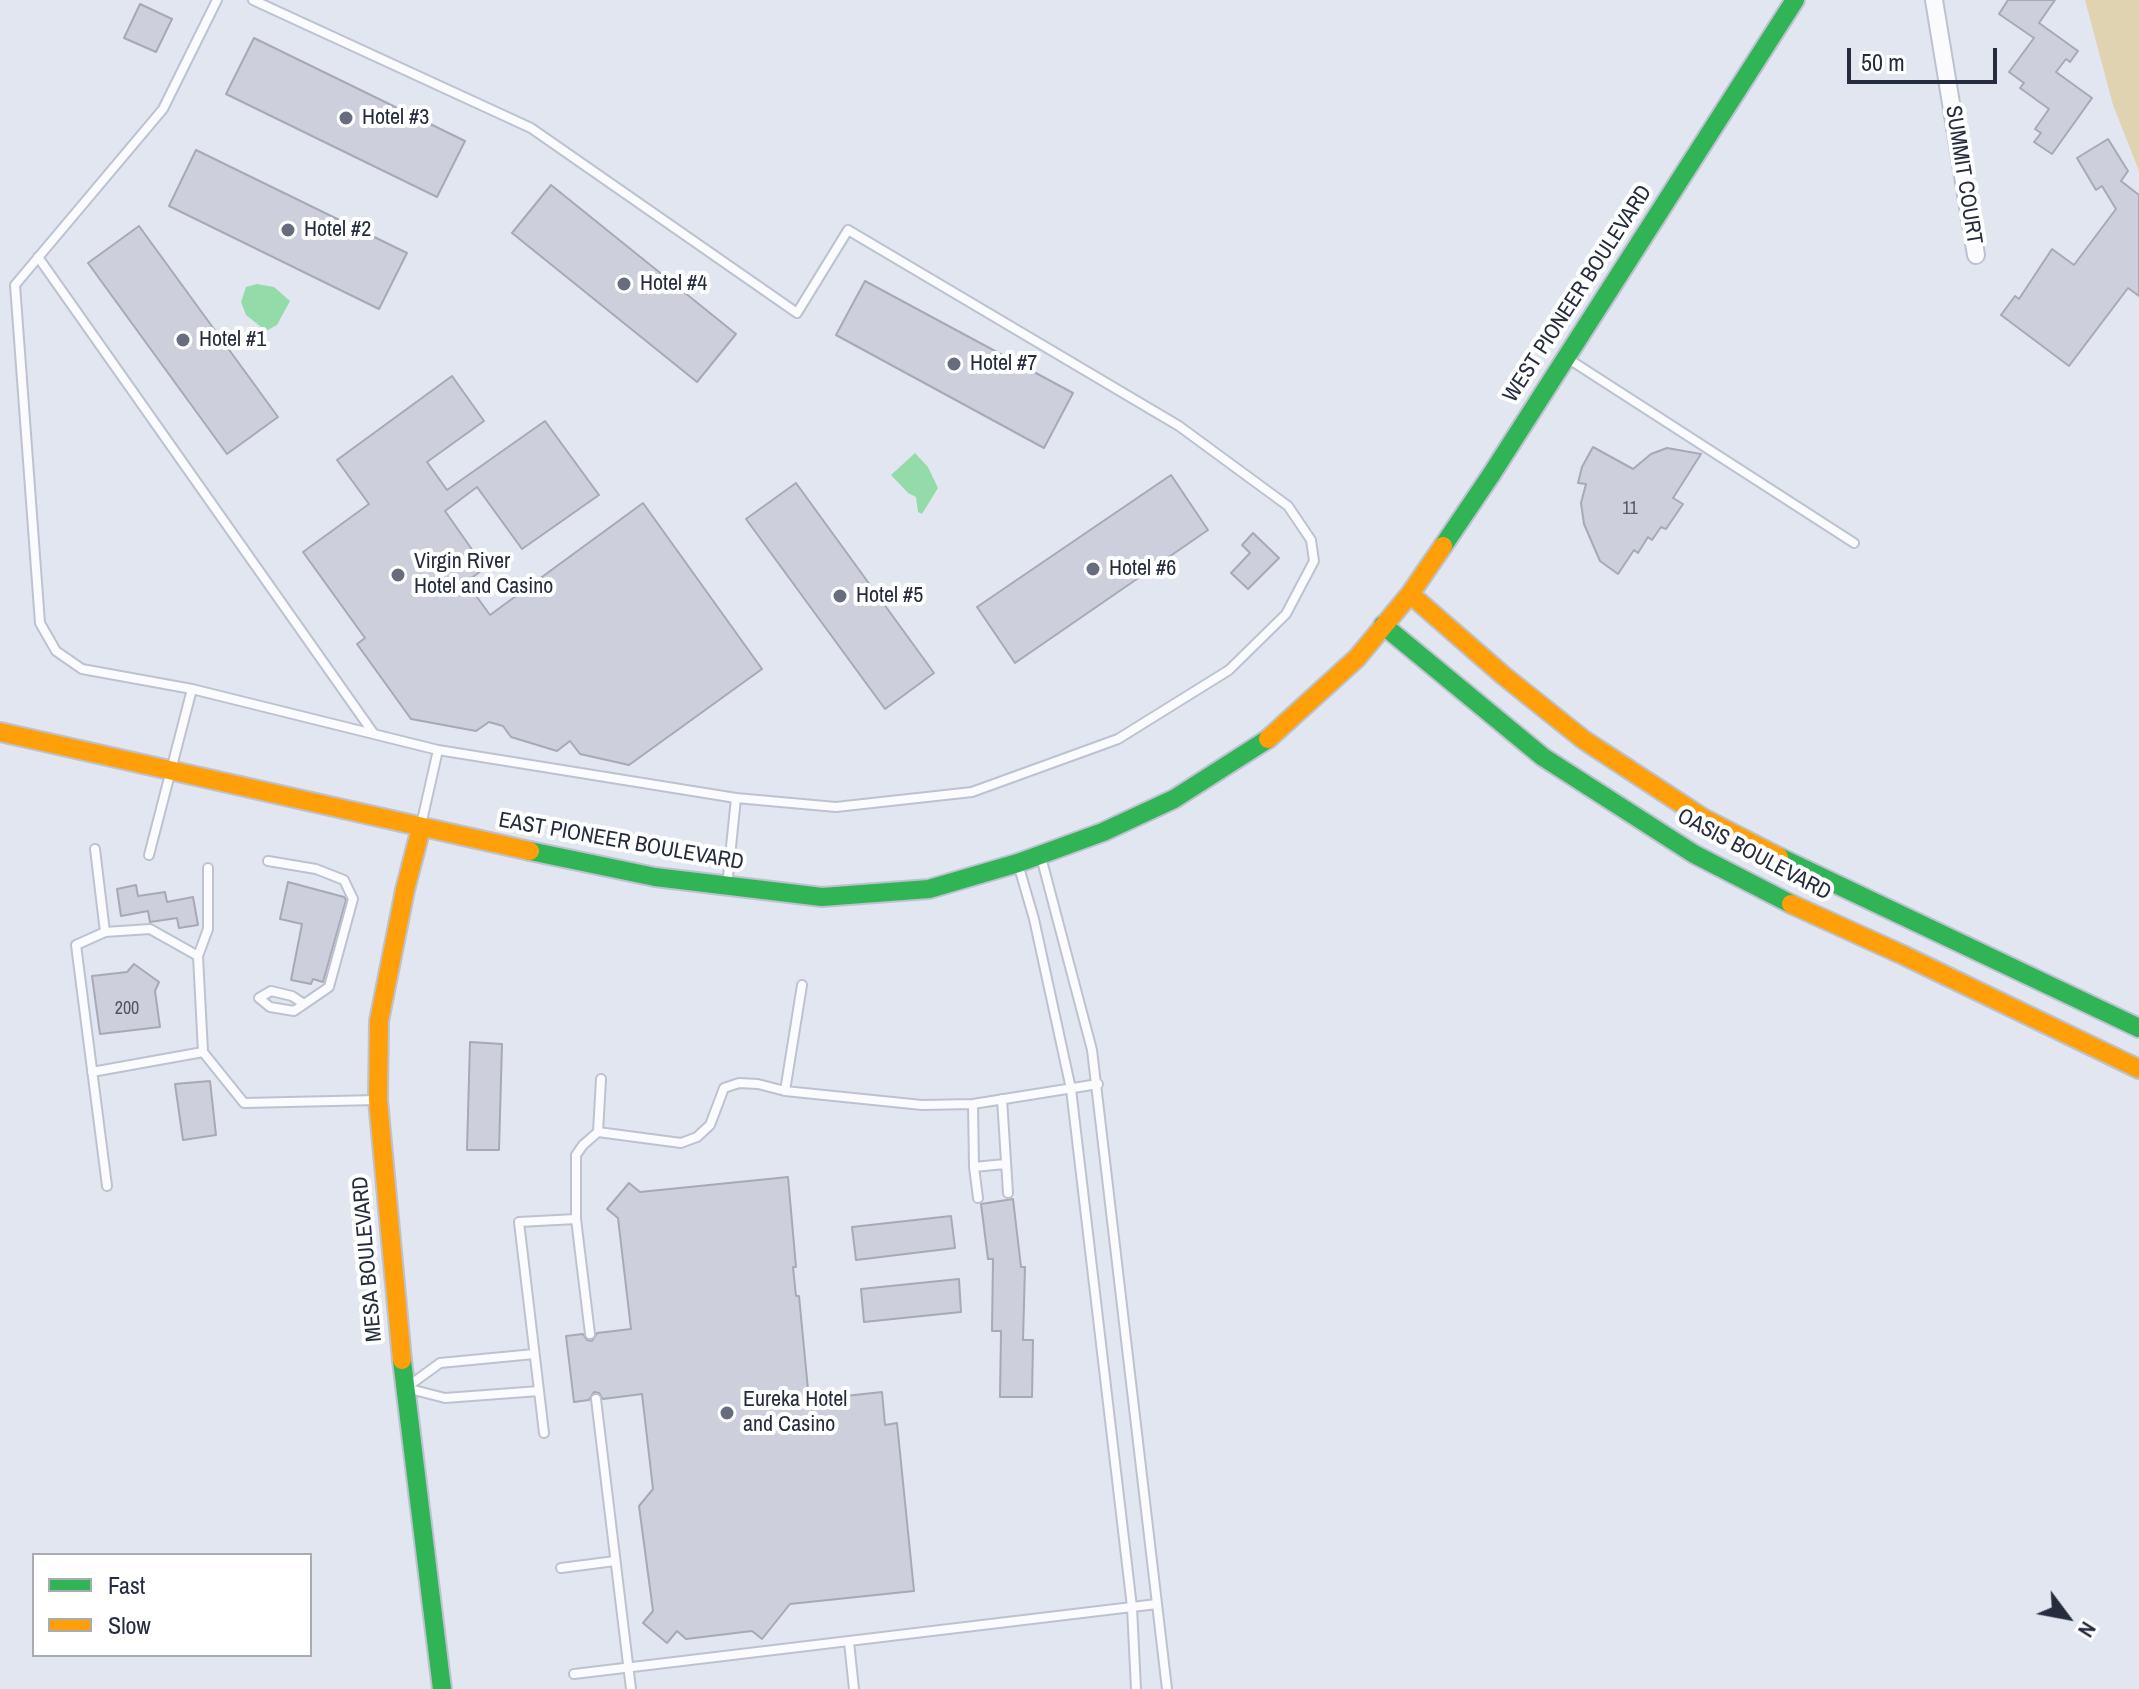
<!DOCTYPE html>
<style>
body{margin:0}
#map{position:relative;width:2139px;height:1689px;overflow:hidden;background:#e2e6f1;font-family:"Archivo Narrow",sans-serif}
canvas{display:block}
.legend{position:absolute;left:32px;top:1553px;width:280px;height:104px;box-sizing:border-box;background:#fff;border:2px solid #a8abb2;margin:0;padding:10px 14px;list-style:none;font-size:24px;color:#252c3e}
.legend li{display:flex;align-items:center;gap:16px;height:40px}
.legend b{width:40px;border:2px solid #a8abb2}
.north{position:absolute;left:2027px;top:1577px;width:80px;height:80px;-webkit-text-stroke:6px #fff;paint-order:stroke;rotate:122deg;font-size:22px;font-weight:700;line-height:32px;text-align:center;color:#252c3e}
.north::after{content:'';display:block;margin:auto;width:28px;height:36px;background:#252c3e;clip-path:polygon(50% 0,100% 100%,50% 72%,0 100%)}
.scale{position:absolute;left:1847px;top:48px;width:150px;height:36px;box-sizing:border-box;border:4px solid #252c3e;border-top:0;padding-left:10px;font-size:24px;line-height:28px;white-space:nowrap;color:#252c3e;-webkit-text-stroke:6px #fff;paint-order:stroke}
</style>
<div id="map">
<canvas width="2139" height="1689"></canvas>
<ul class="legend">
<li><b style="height:10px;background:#30b455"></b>Fast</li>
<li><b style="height:10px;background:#ff9f0a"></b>Slow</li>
</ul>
<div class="north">N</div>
<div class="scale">50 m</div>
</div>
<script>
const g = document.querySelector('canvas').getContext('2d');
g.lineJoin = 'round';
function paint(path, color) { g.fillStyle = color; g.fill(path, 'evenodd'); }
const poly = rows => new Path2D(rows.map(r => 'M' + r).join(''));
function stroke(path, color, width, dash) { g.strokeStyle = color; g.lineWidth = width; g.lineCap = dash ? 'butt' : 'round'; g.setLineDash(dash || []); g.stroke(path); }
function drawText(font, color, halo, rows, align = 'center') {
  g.font = font + ' "Archivo Narrow",sans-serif'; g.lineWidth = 8; g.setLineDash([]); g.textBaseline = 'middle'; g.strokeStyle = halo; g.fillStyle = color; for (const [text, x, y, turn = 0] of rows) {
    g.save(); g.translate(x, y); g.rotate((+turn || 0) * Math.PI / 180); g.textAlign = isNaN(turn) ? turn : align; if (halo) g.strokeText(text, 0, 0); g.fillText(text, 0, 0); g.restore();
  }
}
paint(poly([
 [2085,0,2139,0,2139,171,2113,105]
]), '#dfd3b2');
paint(poly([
 [257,284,274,287,290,301,277,325,266,331,246,315,241,302,246,287],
 [915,453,928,467,938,488,922,514,918,512,916,497,908,493,891,475]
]), '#93dcaa');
const building = poly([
 [2008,0,2055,0,2039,23,2078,51,2070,62,2066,59,2056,72,2092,98,2052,154,2034,142,2041,133,2035,129,2049,109,2020,88,2024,83,2009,72,2034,38,1999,14,2008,0],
 [140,4,172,19,156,52,124,38,140,4],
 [254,38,465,141,437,197,226,94,254,38],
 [2108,139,2128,171,2121,181,2139,195,2139,296,2128,288,2069,366,2001,315,2015,296,2019,299,2052,249,2074,265,2116,209,2102,186,2096,190,2077,158,2108,139],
 [196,150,407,253,379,309,169,206,196,150],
 [551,185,736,334,697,382,512,233,551,185],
 [139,226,278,417,227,454,88,263,139,226],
 [865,281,1073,393,1044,448,836,335,865,281],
 [452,376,484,421,427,462,447,490,545,421,599,495,522,549,477,487,445,511,485,568,466,582,490,615,643,503,762,669,629,765,580,754,570,741,557,751,511,737,503,726,489,722,476,731,411,719,357,644,365,638,303,552,369,504,337,460,452,376],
 [1593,447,1633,469,1651,454,1667,448,1701,454,1673,498,1683,504,1666,529,1661,527,1652,540,1648,537,1638,553,1634,550,1618,574,1600,561,1584,524,1581,503,1586,484,1578,483,1582,467,1593,447],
 [1171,475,1208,530,1015,663,977,607,1171,475],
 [796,483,934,673,885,709,746,519,796,483],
 [1253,533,1279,558,1248,589,1231,573,1250,553,1242,545,1253,533],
 [288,882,344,897,346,900,323,982,313,979,311,984,291,980,302,924,280,919,288,882],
 [136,885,138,896,165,892,167,902,193,897,198,925,179,928,177,918,150,922,148,911,121,916,117,889,136,885],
 [134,964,159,982,155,991,160,1027,100,1034,92,976,127,972,134,964],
 [470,1042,502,1044,499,1150,467,1150,470,1042],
 [210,1081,216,1135,183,1140,175,1084,210,1081],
 [788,1177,796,1267,793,1267,796,1296,799,1296,809,1400,882,1392,885,1425,897,1423,914,1591,790,1604,762,1639,752,1631,686,1639,677,1631,667,1643,643,1623,653,1611,639,1506,653,1489,642,1394,603,1399,599,1393,594,1392,589,1400,574,1402,566,1336,583,1334,587,1340,592,1341,597,1333,631,1329,618,1218,607,1209,629,1183,640,1192,788,1177],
 [1013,1199,1021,1267,1025,1267,1023,1340,1033,1340,1032,1397,1000,1397,1001,1331,992,1331,993,1259,988,1259,981,1204,1013,1199],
 [951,1216,955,1248,856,1260,852,1227,951,1216],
 [959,1279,961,1312,864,1322,861,1289,959,1279]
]);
paint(building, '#cecfdd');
stroke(building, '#a8a8b6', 2);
const lane = poly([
 [253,0,531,128,797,313,848,230,1179,426,1288,506,1311,540,1314,561,1286,614,1229,670,1118,739,972,792,836,807,736,798],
 [38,257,374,734],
 [1567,358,1854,543],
 [192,689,82,669,56,651,40,623,15,285,163,109,217,0],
 [421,825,438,750,736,798,727,886],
 [95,849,105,932,76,945,107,1186],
 [149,855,192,689,438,750],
 [1041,857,1092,1050,1167,1689],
 [268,861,316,869,344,880,353,899,329,987,294,1011,270,1007,259,998,271,991,292,996,304,1004],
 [1018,864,1034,919,1071,1089,1132,1607,1136,1689],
 [198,956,208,929,208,868],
 [203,1052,244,1103,377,1100],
 [92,1072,203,1052,198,956,150,929,105,932],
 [785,1091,802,985],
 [1002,1099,1008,1193],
 [973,1104,974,1167,978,1198],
 [598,1132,681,1143,697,1137,710,1125,724,1088,739,1083,758,1084,785,1091,922,1105,973,1104,1098,1084],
 [974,1167,1005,1164],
 [590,1334,576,1219,576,1155,583,1145,598,1132,601,1079],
 [407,1387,440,1363,534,1354],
 [410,1389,445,1398,539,1391],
 [596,1399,631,1689],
 [544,1433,519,1222,576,1219],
 [561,1568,615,1561],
 [849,1642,854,1689],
 [574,1674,1157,1604]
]);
const street = poly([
 [1934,0,1976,255]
]);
const fast = poly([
 [1443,546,1491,475,1795,0],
 [1383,625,1543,757,1694,854,1791,904],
 [530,851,655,877,822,897,929,889,1018,863,1103,832,1174,799,1268,739],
 [1779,857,2139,1028],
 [402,1360,442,1689]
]);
const slow = poly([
 [1410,594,1504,676,1584,740,1703,818,1779,857],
 [0,732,530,851],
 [1268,739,1357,658,1410,594,1443,546],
 [1791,904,1903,955,2139,1069],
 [402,1360,378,1100,379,1021,405,890,421,828]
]);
stroke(lane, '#bdc2d1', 12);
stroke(street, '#bdc2d1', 20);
stroke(fast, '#bdc2d1', 22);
stroke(slow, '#bdc2d1', 22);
stroke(lane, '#fbfbfd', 8);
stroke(street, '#fbfbfd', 16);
stroke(fast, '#30b455', 18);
stroke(slow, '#ff9f0a', 18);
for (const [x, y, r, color] of [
 [346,118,8,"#676d7d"],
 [288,230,8,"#676d7d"],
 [624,284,8,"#676d7d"],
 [183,340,8,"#676d7d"],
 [954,364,8,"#676d7d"],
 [1093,569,8,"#676d7d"],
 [398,575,8,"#676d7d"],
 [840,596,8,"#676d7d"],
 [727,1413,8,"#676d7d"]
]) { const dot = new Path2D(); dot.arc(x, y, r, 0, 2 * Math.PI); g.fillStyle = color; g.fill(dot); stroke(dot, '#fff', 3); }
drawText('18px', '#505666', null, [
 ["11",1630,509],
 ["200",127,1009]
]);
drawText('22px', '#252c3e', '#fff', [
 ["Hotel #3",362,118],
 ["Hotel #2",304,230],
 ["Hotel #4",640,284],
 ["Hotel #1",199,340],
 ["Hotel #7",970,364],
 ["Virgin River",414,562],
 ["Hotel and Casino",414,587],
 ["Hotel #6",1109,569],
 ["Hotel #5",856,596],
 ["Eureka Hotel",743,1400],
 ["and Casino",743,1425]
], 'left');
drawText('22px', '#252c3e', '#fff', [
 ["SUMMIT COURT",1963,175,81],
 ["WEST PIONEER BOULEVARD",1578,294,-57],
 ["EAST PIONEER BOULEVARD",621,842,10],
 ["OASIS BOULEVARD",1754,855,28],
 ["MESA BOULEVARD",368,1259,-95]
]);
</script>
